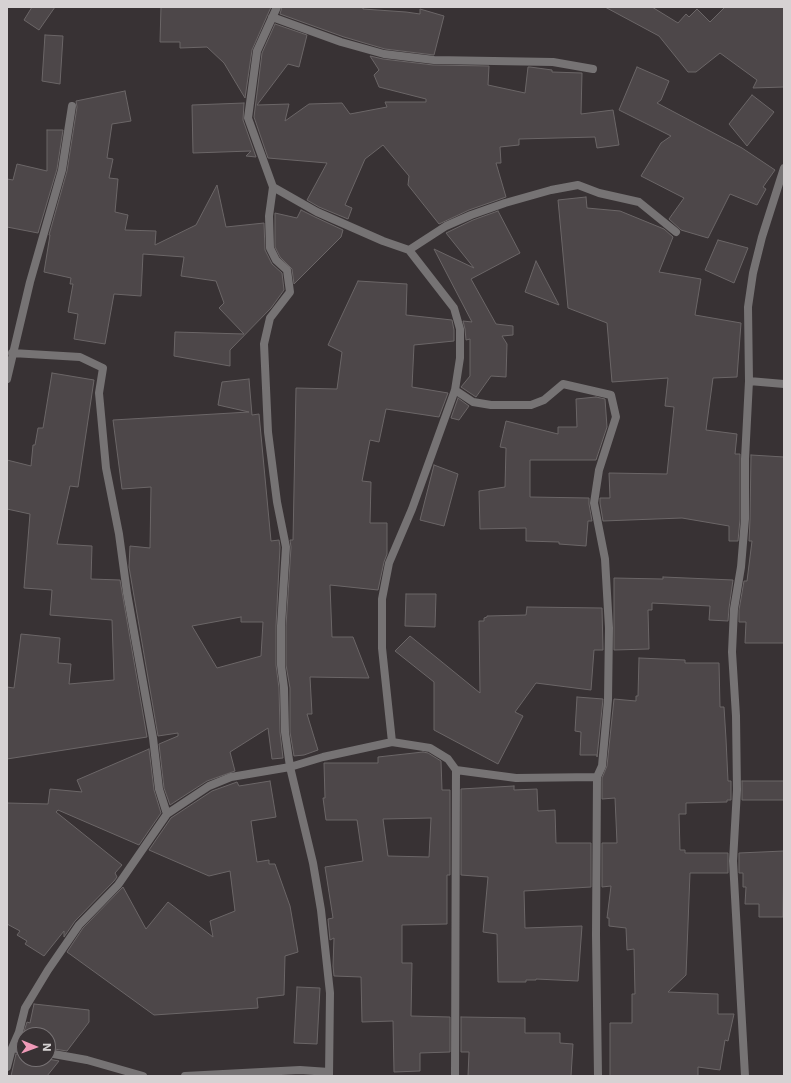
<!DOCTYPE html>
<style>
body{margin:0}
#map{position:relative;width:791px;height:1083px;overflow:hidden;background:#383234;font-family:Inter,sans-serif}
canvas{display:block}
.frame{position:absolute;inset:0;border:8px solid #d6d2d3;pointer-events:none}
.north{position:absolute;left:16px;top:1027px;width:40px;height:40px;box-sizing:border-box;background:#383234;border:1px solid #777274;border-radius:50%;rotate:91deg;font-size:11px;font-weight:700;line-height:16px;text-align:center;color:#d6d2d3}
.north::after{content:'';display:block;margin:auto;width:14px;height:18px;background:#ef9ab8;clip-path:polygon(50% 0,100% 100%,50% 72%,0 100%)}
</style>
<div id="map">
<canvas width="791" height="1083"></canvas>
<div class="frame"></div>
<div class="north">N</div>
</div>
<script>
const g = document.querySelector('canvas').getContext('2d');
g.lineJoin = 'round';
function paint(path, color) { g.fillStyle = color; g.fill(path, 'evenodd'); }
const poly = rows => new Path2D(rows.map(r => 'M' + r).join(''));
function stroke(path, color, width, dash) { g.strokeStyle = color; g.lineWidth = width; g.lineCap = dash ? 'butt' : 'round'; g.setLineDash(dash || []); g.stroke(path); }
const building = poly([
 [32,7,55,7,39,30,24,20,32,7],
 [161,7,271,7,252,50,245,98,224,63,207,47,180,48,180,42,160,42,161,7],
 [282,7,363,7,363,9,406,12,420,14,420,9,444,16,434,55,385,49,344,37,280,14,282,7],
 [605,7,652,7,678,23,686,14,689,17,697,9,710,22,725,7,784,7,784,87,753,88,757,80,720,53,696,72,688,72,659,36,605,7],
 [275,24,307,35,299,67,288,64,257,105,289,104,285,121,309,104,342,103,350,114,387,107,385,102,426,102,426,99,379,87,374,75,379,70,370,56,383,59,433,65,489,66,488,85,525,93,528,67,530,67,552,70,552,72,582,73,581,114,613,110,619,145,597,148,595,137,519,139,519,145,500,147,501,163,496,163,506,197,469,210,439,224,408,185,409,176,383,145,365,159,345,205,352,208,348,219,319,207,307,200,327,163,268,158,254,117,262,53,275,24],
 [45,35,63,36,60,84,42,81,45,35],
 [637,67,669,81,661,100,657,103,742,148,775,170,763,187,766,189,757,205,730,194,708,238,681,230,669,219,684,198,641,176,661,143,671,136,619,110,637,67],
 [125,91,131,121,112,124,107,158,113,159,109,178,118,179,115,212,128,215,125,230,156,231,155,245,196,225,217,185,226,227,264,223,265,250,272,264,282,273,284,290,271,308,230,350,230,366,174,356,175,332,244,334,219,308,224,303,216,281,181,276,184,257,143,254,141,296,114,294,105,344,74,339,78,314,68,312,73,284,70,284,71,278,44,272,50,235,49,235,67,171,77,107,76,101,125,91],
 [752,95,774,112,747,146,729,124,752,95],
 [244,103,243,120,256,157,246,156,251,151,193,153,192,105,244,103],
 [47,130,63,130,57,169,38,233,7,227,7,179,13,180,17,164,47,171,47,130],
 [586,197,587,208,620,211,664,229,673,237,659,272,701,279,695,315,741,323,737,377,713,378,706,430,737,434,735,454,740,454,740,519,738,541,729,541,729,526,682,518,603,521,600,503,600,498,610,498,609,473,667,474,674,407,665,406,668,378,612,382,607,323,568,308,558,200,586,197],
 [301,210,315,217,343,230,341,237,294,284,292,269,280,257,275,247,275,213,297,218,301,210],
 [498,211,520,253,471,279,496,324,513,326,513,335,502,336,507,344,506,377,491,376,476,397,461,387,470,376,470,339,466,340,465,329,463,321,472,322,434,249,474,268,446,233,473,220,498,211],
 [718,240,748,248,734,283,705,270,718,240],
 [536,261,559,305,525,292,536,261],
 [358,281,407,284,406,315,452,320,454,330,454,341,414,345,412,387,448,393,439,417,386,409,379,442,370,440,362,481,371,482,370,523,387,523,387,554,384,562,378,590,330,585,332,637,353,637,369,678,310,677,312,714,307,714,318,750,304,755,294,756,290,732,290,688,286,665,286,626,291,547,290,540,293,540,296,388,337,389,342,352,328,345,358,281],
 [52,373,94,380,78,487,70,486,57,544,92,546,91,579,120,580,147,737,7,759,7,687,14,688,21,634,60,638,58,663,71,664,69,684,114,680,112,620,50,615,52,590,24,588,30,514,7,509,7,460,31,466,33,445,35,445,38,428,43,428,52,373],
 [249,379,252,415,259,414,271,541,279,540,280,547,276,626,276,665,279,688,280,732,283,758,272,759,268,728,230,752,235,771,207,781,170,805,164,788,159,744,178,736,178,733,158,736,129,567,130,546,150,548,151,487,122,489,113,420,249,412,218,405,222,382,249,379],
 [241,617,241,622,263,622,261,656,217,668,192,626,241,617],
 [596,397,605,399,607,427,596,460,530,460,530,497,589,498,589,504,592,521,588,521,586,546,559,544,559,542,526,541,526,528,480,529,479,491,505,487,506,448,500,447,506,421,558,434,558,427,577,427,576,399,596,397],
 [458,398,469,406,459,420,451,418,458,398],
 [751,455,784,457,784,643,745,643,746,622,739,622,739,610,744,581,747,581,752,541,749,541,750,519,751,455],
 [434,465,458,474,444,526,420,520,434,465],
 [663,577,733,580,729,608,728,621,709,620,710,606,652,603,652,610,648,610,649,649,614,650,614,578,663,579,663,577],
 [406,594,436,594,435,627,405,626,406,594],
 [527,607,602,608,603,650,594,650,591,690,536,683,515,712,523,716,498,764,434,730,434,682,395,651,410,636,480,693,479,621,484,621,484,618,487,617,487,616,526,615,527,607],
 [639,658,685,660,685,663,719,663,720,707,724,707,726,739,728,781,731,781,731,800,727,800,727,802,686,803,686,814,679,814,680,850,685,850,685,853,728,853,728,873,690,873,686,975,668,992,718,994,718,1014,734,1014,728,1041,725,1040,720,1070,698,1067,698,1076,610,1076,610,1023,632,1023,632,994,635,994,634,949,627,950,626,928,609,926,609,918,607,918,611,886,602,887,602,843,617,843,615,798,602,799,602,778,607,766,614,699,636,701,636,696,638,696,639,658],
 [577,697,603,699,597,757,597,755,580,755,581,732,575,731,577,697],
 [149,749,154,790,161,813,139,845,58,810,56,812,122,865,115,873,117,877,114,881,75,921,64,937,64,931,44,956,25,944,27,941,17,935,20,931,7,924,7,803,48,804,50,789,82,792,77,780,149,749],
 [423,752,428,753,441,761,442,790,450,790,450,875,447,875,447,924,402,925,402,963,412,963,411,1016,450,1017,450,1052,420,1053,420,1071,394,1072,393,1021,362,1022,361,977,334,976,333,966,334,938,330,940,328,919,333,918,325,867,363,861,357,820,326,820,323,798,325,798,324,763,378,763,378,757,423,752],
 [431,818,429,857,388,856,383,819,431,818],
 [270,781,276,817,251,821,257,862,269,860,269,864,275,864,290,906,298,952,285,956,284,995,257,998,258,1008,154,1015,67,952,83,928,123,887,146,929,168,902,213,937,210,921,235,911,230,871,209,876,149,850,171,818,212,791,237,782,239,786,270,781],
 [742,781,784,781,784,800,742,800,742,781],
 [514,786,514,790,537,789,538,811,555,810,556,843,591,843,591,887,524,891,525,928,582,926,578,981,536,979,536,980,526,980,526,982,498,982,497,934,483,932,488,877,461,875,461,789,514,786],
 [784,851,783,917,759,917,759,904,745,904,746,887,743,887,743,873,739,873,739,853,784,851],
 [297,987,320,988,317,1044,294,1043,297,987],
 [34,1004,89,1010,89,1022,67,1051,48,1048,48,1035,24,1035,24,1044,20,1044,27,1022,30,1023,34,1004],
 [461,1017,525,1018,525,1033,560,1033,560,1043,573,1044,571,1076,468,1076,469,1052,461,1052,461,1017],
 [16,1054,24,1055,24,1059,48,1059,59,1061,47,1076,11,1076,16,1054]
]);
paint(building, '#4d4749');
stroke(building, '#6b6667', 1);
stroke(poly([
 [277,7,257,51,248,118,273,187,317,212,383,241,409,250,454,308,460,329,460,358,455,390,412,509,389,563,382,599,382,648,392,742],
 [272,17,341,42,384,54,434,60,553,62,593,69],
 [273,187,269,216,270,248,276,260,287,270,290,292,270,318,264,344,268,432,277,502,286,547,281,626,281,665,284,688,285,732,290,767,313,863,321,910,330,993,329,1076],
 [409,250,446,226,471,215,505,203,551,190,578,185,599,193,639,202,676,232],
 [12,353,80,357,103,368,99,393,106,468,119,534,127,593,153,738,159,789,167,814],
 [7,379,30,282,62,170,72,106],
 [749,381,784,384],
 [455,390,473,402,491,405,531,405,544,400,563,384,611,395,616,417,599,470,594,503,605,559,609,628,608,700,602,766,597,777,596,935,598,1076],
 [12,1048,24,1050],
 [48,1053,87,1060,143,1076],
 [7,1067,12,1048,19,1032,25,1008,48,970,79,925,118,885,167,814,209,786,231,777,290,767,323,757,392,742,430,748,448,759,456,770,516,778,597,777],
 [185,1076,300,1070,329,1072],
 [455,1076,456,770],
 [745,1076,733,861,737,790,736,716,732,652,734,609,741,567,745,519,745,459,749,381,748,307,753,273,762,237,784,168]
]), '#767374', 8);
</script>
